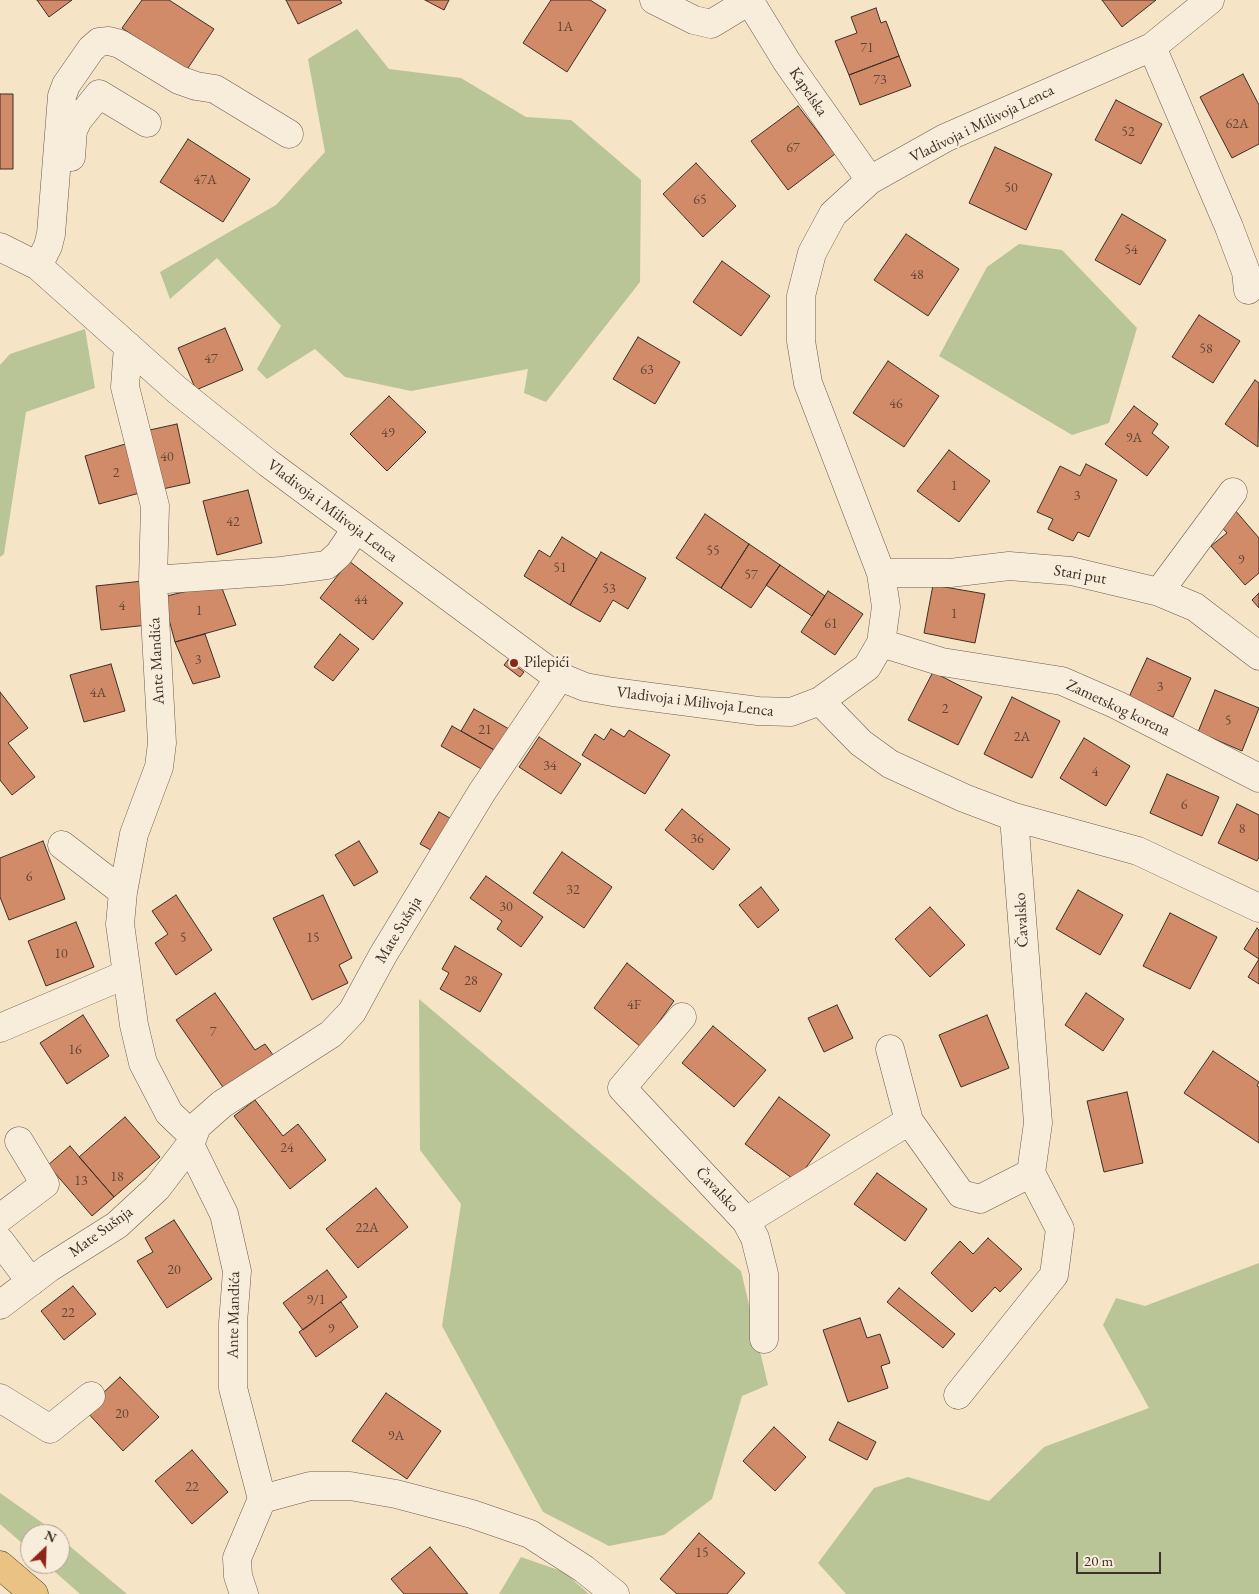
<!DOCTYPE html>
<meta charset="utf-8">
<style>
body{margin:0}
#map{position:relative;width:1259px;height:1594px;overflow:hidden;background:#f5e4c6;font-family:"EB Garamond",serif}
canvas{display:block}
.north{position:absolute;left:20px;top:1524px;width:50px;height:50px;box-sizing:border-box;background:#f8edda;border:1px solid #aea193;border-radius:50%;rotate:24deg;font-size:14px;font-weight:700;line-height:20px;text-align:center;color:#3e2f28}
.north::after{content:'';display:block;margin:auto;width:18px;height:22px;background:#8f2418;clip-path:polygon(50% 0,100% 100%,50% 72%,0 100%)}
.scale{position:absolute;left:1076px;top:1552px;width:85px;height:22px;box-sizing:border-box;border:2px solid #3e2f28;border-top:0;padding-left:6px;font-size:15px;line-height:18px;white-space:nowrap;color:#3e2f28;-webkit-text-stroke:4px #f8edda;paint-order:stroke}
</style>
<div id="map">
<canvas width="1259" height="1594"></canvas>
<div class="north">N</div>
<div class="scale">20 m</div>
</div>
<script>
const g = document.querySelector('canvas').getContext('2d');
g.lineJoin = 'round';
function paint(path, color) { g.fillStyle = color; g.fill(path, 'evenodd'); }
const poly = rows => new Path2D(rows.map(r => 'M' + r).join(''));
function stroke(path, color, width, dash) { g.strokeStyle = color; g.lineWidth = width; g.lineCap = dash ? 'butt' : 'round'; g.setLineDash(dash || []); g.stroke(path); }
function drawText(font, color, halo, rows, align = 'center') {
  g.font = font + ' "EB Garamond",serif'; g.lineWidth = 4.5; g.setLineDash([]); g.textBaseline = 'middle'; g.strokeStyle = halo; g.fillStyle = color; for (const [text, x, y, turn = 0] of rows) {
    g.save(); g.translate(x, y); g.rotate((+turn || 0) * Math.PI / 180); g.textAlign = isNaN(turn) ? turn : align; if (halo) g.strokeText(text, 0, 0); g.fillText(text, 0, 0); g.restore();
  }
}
paint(poly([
 [357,29,389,69,461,78,526,117,571,120,641,180,640,282,546,402,524,393,528,369,411,391,345,377,315,349,267,379,257,369,281,326,217,258,170,299,160,272,276,205,325,152,308,59],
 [1019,244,1062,250,1137,328,1109,423,1072,435,939,356,987,267],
 [85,329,95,388,26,412,4,554,0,557,0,365,10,354],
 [419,999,741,1271,768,1385,742,1396,712,1499,664,1535,609,1546,543,1512,442,1326,461,1204,420,1150],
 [1259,1263,1259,1594,846,1594,818,1563,874,1488,908,1477,989,1501,1044,1447,1149,1408,1103,1325,1116,1298,1145,1306],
 [0,1493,44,1524,56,1534,30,1534,30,1550,0,1524],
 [60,1538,127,1594,80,1594,46,1564,60,1564],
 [521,1557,564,1572,589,1594,499,1594]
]), '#bac597');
const building = poly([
 [37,0,72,0,49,17,37,0],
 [142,0,169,0,214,29,186,71,122,28,142,0],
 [286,0,340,0,342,3,298,24,286,0],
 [425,0,449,0,444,10,425,0],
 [551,0,590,0,606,10,567,72,523,43,551,0],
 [1102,0,1156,0,1122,27,1102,0],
 [876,8,881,23,886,21,899,56,849,75,835,41,857,33,851,17,876,8],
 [899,56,911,86,860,105,849,75,899,56],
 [1243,74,1259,105,1259,144,1232,158,1200,97,1243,74],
 [0,94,13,94,13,169,0,169,0,94],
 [1116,100,1162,124,1141,164,1095,140,1116,100],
 [798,106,835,154,788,190,751,141,798,106],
 [188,139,250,179,223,222,160,182,188,139],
 [995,147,1052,174,1026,230,969,203,995,147],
 [696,163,736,206,703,237,663,194,696,163],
 [1122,214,1166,240,1140,285,1095,260,1122,214],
 [906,234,959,269,928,316,874,280,906,234],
 [722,261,770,296,741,336,693,302,722,261],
 [1199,315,1240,341,1213,383,1172,357,1199,315],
 [225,328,243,370,196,390,178,348,225,328],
 [638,337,680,362,655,404,613,379,638,337],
 [888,361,939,396,904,447,853,413,888,361],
 [1255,380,1259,383,1258,447,1225,424,1255,380],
 [389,396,426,432,387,471,350,434,389,396],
 [1134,406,1158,424,1152,433,1169,447,1147,476,1105,444,1134,406],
 [177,424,190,483,158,490,145,431,177,424],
 [132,442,147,491,99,504,85,456,132,442],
 [949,450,990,481,959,522,917,491,949,450],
 [1086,464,1117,480,1089,537,1078,532,1073,541,1048,529,1053,519,1037,512,1060,466,1080,476,1086,464],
 [248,490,262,543,217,555,203,501,248,490],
 [1234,509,1259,538,1259,573,1245,585,1211,546,1227,533,1218,523,1234,509],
 [705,514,749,544,721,588,676,558,705,514],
 [562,537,597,559,570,605,524,576,539,550,550,557,562,537],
 [749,544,780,565,751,608,721,588,749,544],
 [601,552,646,578,628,609,613,600,600,622,570,605,601,552],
 [349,561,403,603,373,640,320,598,349,561],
 [780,565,825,596,812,616,766,585,780,565],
 [143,581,148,625,101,630,96,586,143,581],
 [220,583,236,625,175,642,163,597,220,583],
 [933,585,985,594,975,643,924,633,933,585],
 [828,591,863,614,835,655,801,632,828,591],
 [1259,593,1259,608,1252,600,1259,593],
 [205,634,220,677,193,684,175,642,205,634],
 [340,634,359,649,333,681,314,667,340,634],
 [1147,658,1191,678,1173,717,1129,697,1147,658],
 [508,660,524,672,520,677,504,665,508,660],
 [111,664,125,711,84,722,70,675,111,664],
 [933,672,982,697,958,745,908,720,933,672],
 [1215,690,1259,708,1242,751,1198,732,1215,690],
 [0,692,28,728,8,743,35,777,12,795,0,780,0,692],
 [1012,697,1060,721,1032,778,984,754,1012,697],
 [474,709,509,729,496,751,461,731,474,709],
 [452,726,496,751,485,771,441,746,452,726],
 [611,729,624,737,629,730,670,755,645,794,582,755,595,734,604,740,611,729],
 [539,737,581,764,561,794,519,767,539,737],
 [1084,738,1130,766,1106,806,1060,778,1084,738],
 [1167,774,1219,797,1202,836,1150,813,1167,774],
 [1237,804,1259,815,1259,857,1257,861,1218,843,1237,804],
 [682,809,730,849,713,870,665,830,682,809],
 [439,812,457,822,438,854,420,844,439,812],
 [43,841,65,899,9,920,0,897,0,858,43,841],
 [359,841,378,872,354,886,335,855,359,841],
 [562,852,612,887,584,928,533,893,562,852],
 [486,876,543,917,521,947,497,929,502,921,470,898,486,876],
 [761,887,779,910,758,928,739,905,761,887],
 [1078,890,1123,915,1100,955,1056,929,1078,890],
 [176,895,212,950,176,975,155,943,168,934,152,911,176,895],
 [323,895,352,958,339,965,348,983,312,1000,273,918,323,895],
 [930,907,965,945,930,977,895,939,930,907],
 [1170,913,1217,937,1190,989,1143,966,1170,913],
 [76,922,94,967,46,986,28,941,76,922],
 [1257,928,1259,930,1259,984,1248,977,1259,959,1244,949,1257,928],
 [455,946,502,974,480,1012,440,989,449,973,442,969,455,946],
 [627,963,674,1001,641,1047,594,1008,627,963],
 [215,993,255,1050,265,1044,276,1059,227,1093,176,1020,215,993],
 [1086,993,1124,1019,1103,1051,1065,1025,1086,993],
 [837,1005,853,1038,824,1052,808,1018,837,1005],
 [83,1015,109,1056,67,1084,40,1043,83,1015],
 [987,1015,1009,1068,961,1087,939,1035,987,1015],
 [713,1026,766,1070,734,1107,682,1063,713,1026],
 [1213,1051,1259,1082,1257,1086,1259,1087,1259,1143,1184,1093,1213,1051],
 [1127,1092,1143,1163,1104,1172,1087,1101,1127,1092],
 [779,1097,830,1135,796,1181,745,1144,779,1097],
 [255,1100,283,1136,298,1124,326,1160,290,1189,234,1116,255,1100],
 [125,1117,160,1157,114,1197,79,1157,125,1117],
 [70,1146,114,1197,92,1216,48,1165,70,1146],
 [877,1173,927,1209,905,1241,854,1204,877,1173],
 [376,1188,408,1227,358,1268,326,1229,376,1188],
 [174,1220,212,1279,167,1308,137,1261,153,1252,145,1238,174,1220],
 [988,1238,1022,1269,1000,1292,995,1287,972,1312,931,1273,960,1241,973,1254,988,1238],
 [327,1270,347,1297,303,1330,283,1303,327,1270],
 [73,1286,96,1314,64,1340,41,1311,73,1286],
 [899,1288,955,1334,943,1348,887,1302,899,1288],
 [341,1302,358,1327,316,1357,299,1332,341,1302],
 [860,1318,867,1338,880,1334,890,1363,881,1366,888,1388,848,1402,823,1330,860,1318],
 [120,1377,159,1417,123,1451,85,1410,120,1377],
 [386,1393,441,1431,407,1479,352,1441,386,1393],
 [838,1422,876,1442,867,1460,829,1440,838,1422],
 [774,1427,806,1457,775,1491,743,1461,774,1427],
 [192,1450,228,1492,192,1524,155,1481,192,1450],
 [699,1533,745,1573,727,1594,677,1594,660,1579,699,1533],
 [430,1547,468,1594,404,1594,391,1579,430,1547]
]);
paint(building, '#d28b69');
stroke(building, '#3e2f28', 1);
const minor = poly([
 [654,0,694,20,711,24,749,1],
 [749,0,787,62,870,180],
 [1152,47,1229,227,1246,272,1248,290],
 [71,157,73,130,78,120,99,94,147,123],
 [0,247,38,266,177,390,268,463,553,674,585,687,613,692,758,711,791,712,820,701,867,667,881,643,886,607,881,573,808,383,801,341,801,296,812,253,833,214,870,180,945,138,1152,47,1210,0],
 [38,266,48,246,51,234,62,96,66,85,91,49,99,42,109,41,120,44,179,80,196,86,215,89,289,134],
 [128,346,125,387,155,506,153,580,162,743,159,767,134,834,123,892,120,924,134,1025,143,1063,169,1113,193,1136],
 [881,573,950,573,1009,566,1071,571,1159,592,1195,607,1259,656],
 [153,580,281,571,327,565,339,554,356,529],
 [1159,592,1233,492],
 [881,643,942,662,1062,681,1117,705,1259,778],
 [820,701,861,743,890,764,964,798,1014,817,1138,851,1259,908],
 [62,845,123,892],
 [682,1017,622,1088,746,1221,909,1121,961,1194,980,1199,1031,1173],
 [0,1028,127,974],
 [890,1049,909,1121],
 [190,1145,224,1214,237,1271,233,1323,233,1388,262,1499,237,1558,238,1576,244,1594],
 [0,1218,45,1184,19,1141],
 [746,1221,755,1238,764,1274,764,1339],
 [0,1241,31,1282],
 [0,1305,49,1268,117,1225,157,1188,190,1145,197,1126,222,1104,331,1034,352,1012,383,955,482,792,559,678],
 [958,1395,1054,1275,1060,1229,1031,1173,1038,1123,1014,817],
 [0,1398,50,1429,91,1396],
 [262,1499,310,1486,350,1486,396,1494,472,1514,530,1534,584,1569,615,1594]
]);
const highway = poly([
 [0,1565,34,1594]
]);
stroke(minor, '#6c5c50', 29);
stroke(highway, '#3e2f28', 29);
stroke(minor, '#f8edda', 28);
stroke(highway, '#eac283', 28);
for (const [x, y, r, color] of [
 [514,663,5,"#8f2418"]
]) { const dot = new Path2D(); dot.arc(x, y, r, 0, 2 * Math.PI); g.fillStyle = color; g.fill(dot); stroke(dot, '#f8edda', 2); }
drawText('14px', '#634638', null, [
 ["1A",565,27],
 ["71",867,48],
 ["73",880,80],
 ["62A",1237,124],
 ["52",1128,132],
 ["67",793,148],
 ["47A",205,180],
 ["50",1011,188],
 ["65",700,200],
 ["54",1131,250],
 ["48",917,275],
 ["58",1206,349],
 ["47",211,359],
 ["63",647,370],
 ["46",896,404],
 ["49",388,433],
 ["9A",1134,438],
 ["40",167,457],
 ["2",116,473],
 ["1",954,486],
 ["3",1077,496],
 ["42",233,522],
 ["55",713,551],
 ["9",1241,560],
 ["51",560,568],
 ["57",751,575],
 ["53",609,589],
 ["44",361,600],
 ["4",122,606],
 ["1",199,611],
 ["1",954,614],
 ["61",831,624],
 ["3",198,660],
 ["3",1160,687],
 ["4A",98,693],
 ["2",945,709],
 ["5",1228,721],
 ["21",485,730],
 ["2A",1022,737],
 ["34",550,766],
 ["4",1095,772],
 ["6",1184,805],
 ["8",1242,829],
 ["36",697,839],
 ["6",29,877],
 ["32",573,890],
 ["30",506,907],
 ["5",183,938],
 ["15",313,938],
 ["10",61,954],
 ["28",471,981],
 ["4F",634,1005],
 ["7",213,1032],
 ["16",75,1050],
 ["24",287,1148],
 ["18",117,1177],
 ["13",81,1181],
 ["22A",367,1228],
 ["20",174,1270],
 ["9/1",316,1300],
 ["22",68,1313],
 ["9",331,1329],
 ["20",122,1414],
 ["9A",396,1436],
 ["22",192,1487],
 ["15",702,1553]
]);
drawText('16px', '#3e2f28', '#f8edda', [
 ["Kapelska",808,92,56],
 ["Vladivoja i Milivoja Lenca",982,124,-26],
 ["Vladivoja i Milivoja Lenca",332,511,37],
 ["Stari put",1080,575,10],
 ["Ante Mandića",157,661,-93],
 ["Vladivoja i Milivoja Lenca",695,702,7],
 ["Zametskog korena",1118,708,25],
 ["Čavalsko",1022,920,-93],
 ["Mate Sušnja",399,930,-59],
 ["Čavalsko",717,1190,47],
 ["Mate Sušnja",101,1232,-36],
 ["Ante Mandića",234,1315,-89]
]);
drawText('16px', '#3e2f28', '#f8edda', [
 ["Pilepići",524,663]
], 'left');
</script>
